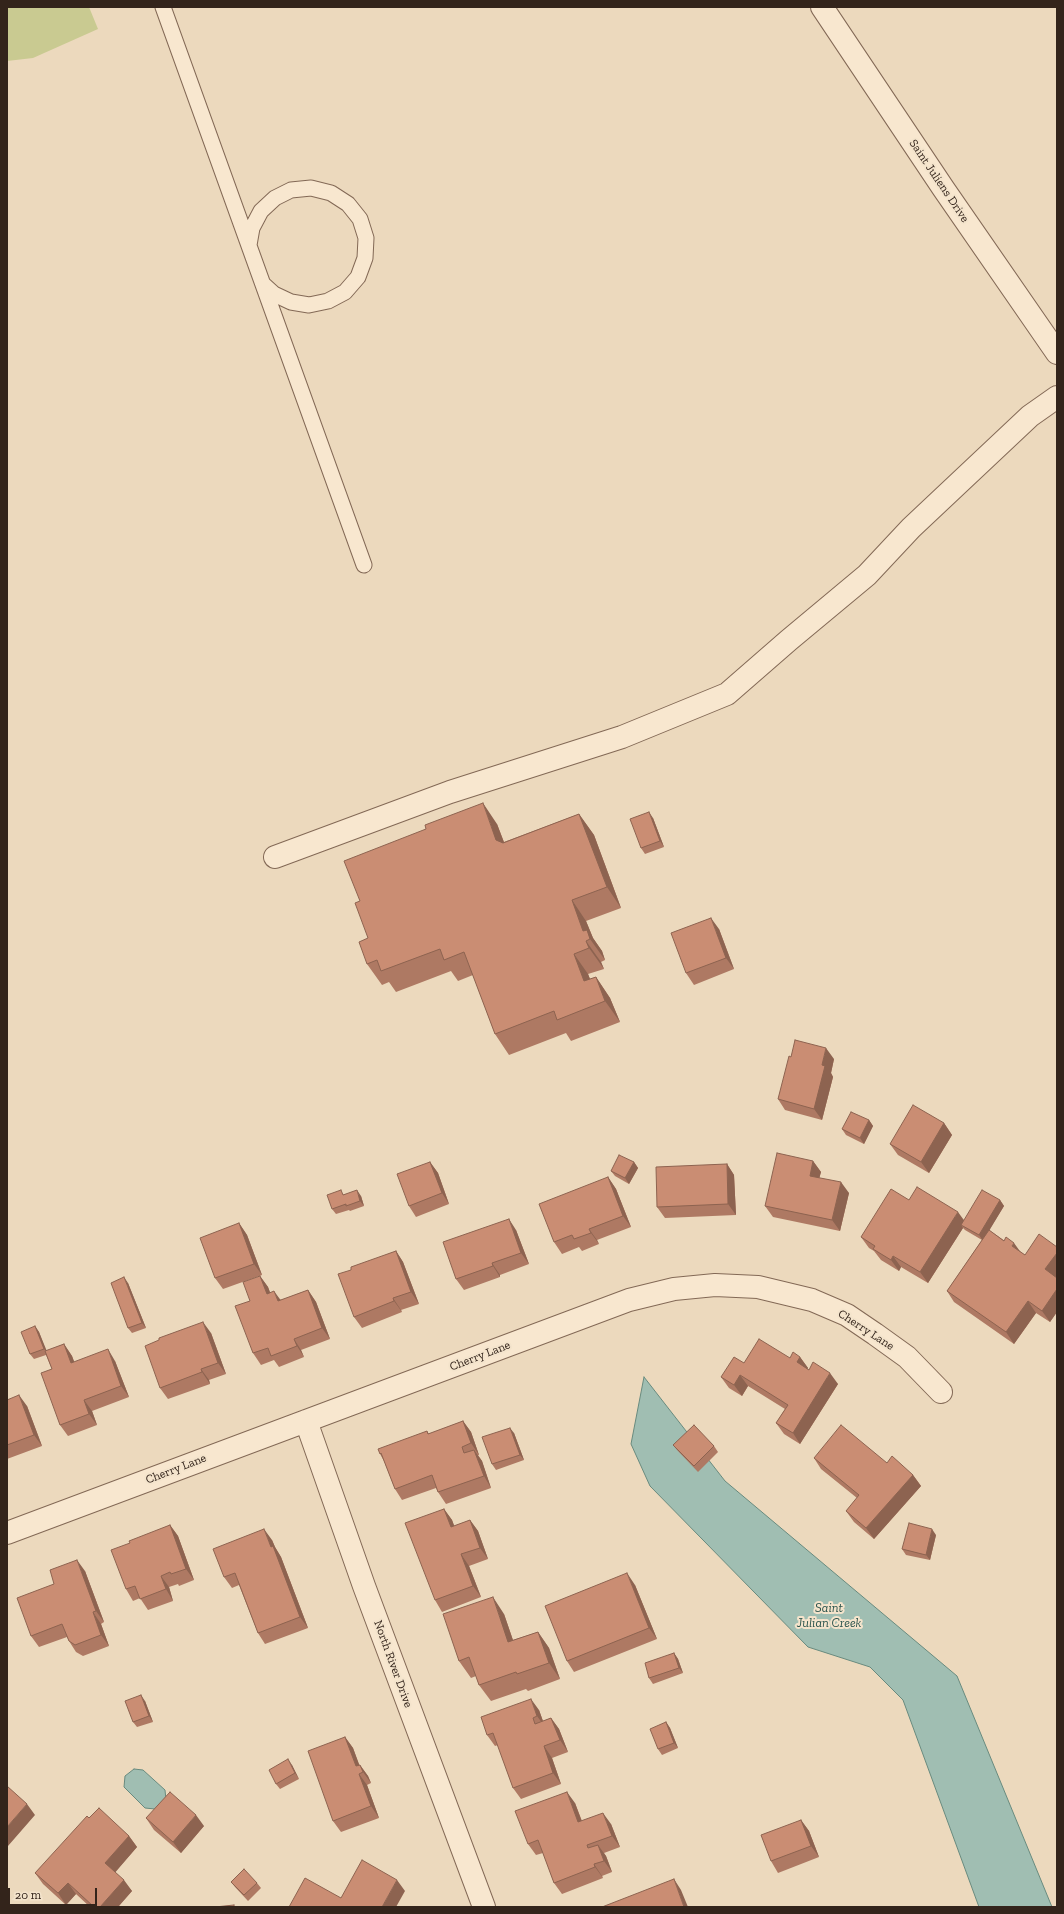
<!DOCTYPE html>
<style>
body{margin:0}
#map{position:relative;width:1064px;height:1914px;overflow:hidden;background:#ecd9bd;font-family:"Zilla Slab",serif}
canvas{display:block}
.frame{position:absolute;inset:0;border:8px solid #33241b;pointer-events:none}
.scale{position:absolute;left:8px;top:1888px;width:89px;height:18px;box-sizing:border-box;border:2px solid #33241b;border-top:0;padding-left:5px;font-size:12px;line-height:14px;white-space:nowrap;color:#33241b;-webkit-text-stroke:3px #f4e4cc;paint-order:stroke}
</style>
<div id="map">
<canvas width="1064" height="1914"></canvas>
<div class="frame"></div>
<div class="scale">20 m</div>
</div>
<script>
const g = document.querySelector('canvas').getContext('2d');
g.lineJoin = 'round';
function paint(path, color) { g.fillStyle = color; g.fill(path, 'evenodd'); }
const poly = rows => new Path2D(rows.map(r => 'M' + r).join(''));
function stroke(path, color, width, dash) { g.strokeStyle = color; g.lineWidth = width; g.lineCap = dash ? 'butt' : 'round'; g.setLineDash(dash || []); g.stroke(path); }
function drawText(font, color, halo, rows, align = 'center') {
  g.font = font + ' "Zilla Slab",serif'; g.lineWidth = 4; g.setLineDash([]); g.textBaseline = 'middle'; g.strokeStyle = halo; g.fillStyle = color; for (const [text, x, y, turn = 0] of rows) {
    g.save(); g.translate(x, y); g.rotate((+turn || 0) * Math.PI / 180); g.textAlign = isNaN(turn) ? turn : align; if (halo) g.strokeText(text, 0, 0); g.fillText(text, 0, 0); g.restore();
  }
}
paint(poly([
 [7,7,89,7,98,29,33,58,7,61]
]), '#c9ca91');
const water = poly([
 [644,1377,725,1481,957,1676,1052,1907,979,1907,903,1700,870,1667,808,1647,650,1486,631,1444,644,1377],
 [134,1769,143,1770,165,1790,166,1800,155,1809,145,1808,124,1787,125,1776,134,1769]
]);
paint(water, '#a0beb2');
stroke(water, '#688a7e', 1);
const service = poly([
 [163,7,364,565],
 [249,245,252,228,261,211,275,198,291,190,311,188,331,193,348,204,360,219,366,238,365,258,358,277,345,292,328,301,309,305,291,302,274,294,263,284]
]);
const minor = poly([
 [822,7,943,188,1057,353],
 [275,857,450,792,622,737,727,694,789,640,867,575,911,528,1030,416,1057,397],
 [306,1421,364,1586,484,1907],
 [7,1533,629,1300,674,1289,715,1285,758,1287,812,1300,847,1315,875,1334,907,1357,941,1392]
]);
stroke(service, '#836956', 17);
stroke(minor, '#836956', 24);
stroke(service, '#f8e7cf', 15);
stroke(minor, '#f8e7cf', 22);
paint(poly([
 [579,814,594,835,621,908,586,921,593,938,602,951,605,960,601,962,604,969,588,974,590,979,596,977,610,998,620,1022,571,1041,566,1033,509,1055,495,1034,473,975,458,981,451,971,396,992,389,982,382,985,367,964,368,938,360,901,497,824,504,842],
 [653,818,664,847,645,854,641,848],
 [719,929,734,969,694,985,686,973],
 [791,1057,834,1059,831,1073,833,1077,822,1120,785,1110,778,1099],
 [869,1120,873,1126,864,1144,846,1135,842,1129],
 [944,1123,952,1135,929,1173,898,1155,890,1144],
 [813,1161,821,1172,819,1178,849,1193,840,1231,773,1217,765,1206],
 [430,1162,438,1173,449,1204,416,1217,409,1206],
 [634,1162,638,1168,629,1184,615,1176,611,1171],
 [727,1164,734,1175,736,1215,665,1218,657,1207],
 [608,1177,616,1189,631,1227,597,1240,599,1244,582,1251,579,1247,562,1254,554,1242],
 [344,1194,361,1196,364,1206,350,1211,349,1210,336,1214,332,1209],
 [909,1200,964,1220,1000,1200,1004,1206,989,1230,1025,1255,1057,1247,1057,1275,1056,1277,1057,1278,1057,1312,1050,1322,1036,1313,1014,1344,954,1302,947,1291,982,1240,965,1230,963,1228,928,1283,901,1267,899,1271,881,1260,874,1251,869,1248,861,1237],
 [239,1223,247,1235,262,1275,223,1289,215,1278],
 [516,1230,529,1264,500,1275,500,1277,464,1290,456,1279],
 [396,1251,403,1262,419,1304,401,1310,402,1312,362,1328,354,1317,351,1270],
 [260,1276,268,1287,270,1293,281,1300,308,1290,316,1302,330,1339,301,1350,304,1357,279,1367,274,1360,261,1365,253,1353],
 [128,1283,146,1328,132,1333,128,1328],
 [35,1326,39,1332,46,1351,64,1344,72,1356,74,1362,115,1361,129,1397,92,1411,97,1425,68,1436,60,1425,52,1369,46,1355,34,1359,30,1354],
 [211,1333,226,1374,209,1380,210,1384,168,1399,160,1388],
 [800,1357,808,1368,807,1369,838,1384,800,1444,784,1434,776,1423,785,1409,748,1386,742,1396,729,1388,721,1377,744,1363],
 [7,1400,27,1406,42,1446,7,1459],
 [463,1421,471,1432,479,1455,478,1455,482,1461,491,1488,446,1504,438,1492,436,1488,402,1500,395,1489,384,1461,380,1454,427,1431,429,1434],
 [514,1433,524,1460,496,1470,492,1464],
 [673,1445,714,1446,718,1452,698,1472,677,1450],
 [814,1458,887,1463,913,1475,921,1486,874,1539,854,1522,846,1511,857,1498,821,1469],
 [444,1509,452,1520,454,1526,470,1520,478,1531,488,1559,469,1566,481,1597,442,1612,435,1600],
 [170,1525,178,1536,194,1580,179,1586,178,1584,169,1587,173,1601,148,1610,140,1598,133,1601,126,1589,130,1543],
 [936,1535,930,1560,906,1555,902,1549],
 [272,1540,275,1547,281,1557,308,1628,265,1644,258,1633,239,1585,232,1588,224,1577],
 [85,1571,104,1622,101,1624,109,1646,83,1656,76,1652,69,1641,67,1637,39,1647,31,1636,54,1584],
 [635,1585,657,1639,574,1672,567,1661],
 [504,1614,513,1640,538,1632,549,1648,560,1679,528,1691,526,1689,491,1701,479,1685,476,1676,471,1678,459,1661],
 [674,1653,678,1659,683,1673,653,1684,649,1678],
 [145,1701,153,1722,137,1727,133,1722],
 [539,1710,543,1721,551,1718,559,1729,568,1752,552,1758,561,1784,521,1799,513,1788,498,1745,495,1746,487,1735],
 [666,1722,670,1728,678,1748,662,1755,658,1749],
 [345,1737,353,1748,359,1765,360,1765,368,1776,371,1783,367,1785,379,1818,341,1832,333,1821],
 [292,1765,299,1779,280,1789,276,1784],
 [575,1803,582,1821,611,1824,620,1847,604,1853,606,1856,612,1872,602,1876,603,1878,562,1894,554,1883,543,1853,536,1855,528,1844],
 [89,1818,129,1836,137,1847,115,1872,132,1891,118,1907,90,1907,76,1894,66,1905,43,1884,35,1873],
 [146,1818,204,1826,181,1853,154,1830],
 [801,1820,809,1831,819,1857,778,1873,771,1861],
 [231,1882,257,1883,261,1888,248,1901,235,1887]
]), '#ae7963');
paint(poly([
 [483,803,497,824,511,861,496,840],
 [649,812,653,818,664,847,660,841],
 [579,814,594,835,621,908,607,887],
 [572,900,586,921,593,938,602,951,605,960,590,939,583,931],
 [711,918,719,929,734,969,726,958],
 [586,941,601,962,604,969,589,948],
 [574,954,588,974,599,1002,584,981],
 [596,977,610,998,620,1022,605,1001],
 [826,1048,834,1059,831,1073,833,1077,822,1120,814,1109,822,1065],
 [869,1120,873,1126,864,1144,860,1138],
 [944,1123,952,1135,929,1173,921,1162],
 [813,1161,821,1172,817,1187,810,1176],
 [430,1162,438,1173,449,1204,442,1193],
 [634,1162,638,1168,629,1184,625,1178],
 [727,1164,734,1175,736,1215,728,1204],
 [608,1177,616,1189,631,1227,623,1216],
 [841,1182,849,1193,840,1231,832,1220],
 [357,1190,361,1196,364,1206,360,1201],
 [1000,1200,1004,1206,983,1241,979,1235],
 [958,1212,966,1223,961,1225,963,1228,928,1283,920,1272],
 [509,1219,516,1230,529,1264,521,1253],
 [239,1223,247,1235,262,1275,254,1264],
 [589,1229,597,1240,599,1244,591,1233],
 [1014,1243,1022,1254,1012,1246],
 [396,1251,403,1262,419,1304,411,1292],
 [1057,1253,1057,1275,1053,1280,1045,1269],
 [893,1256,901,1267,899,1271,891,1260],
 [492,1263,500,1275,500,1277,493,1266],
 [260,1276,268,1287,275,1305,267,1294],
 [124,1277,128,1283,146,1328,142,1323],
 [1057,1289,1057,1312,1050,1322,1042,1311],
 [308,1290,316,1302,330,1339,322,1328],
 [274,1291,282,1302,278,1301],
 [393,1298,401,1310,402,1312,394,1301],
 [1028,1301,1036,1313,1014,1344,1006,1332],
 [203,1322,211,1333,226,1374,218,1363],
 [35,1326,39,1332,48,1354,44,1349],
 [294,1339,301,1350,304,1357,297,1346],
 [64,1344,72,1356,79,1374,71,1363],
 [108,1349,115,1361,129,1397,121,1386],
 [800,1357,808,1368,805,1373,797,1362],
 [201,1369,209,1380,210,1384,202,1372],
 [830,1373,838,1384,800,1444,793,1433],
 [740,1375,748,1386,742,1396,734,1385],
 [19,1395,27,1406,42,1446,34,1435],
 [84,1400,92,1411,97,1425,89,1414],
 [463,1421,471,1432,479,1455,471,1443],
 [510,1428,514,1433,524,1460,520,1455],
 [474,1450,482,1461,491,1488,484,1476],
 [913,1475,921,1486,874,1539,866,1528],
 [444,1509,452,1520,459,1538,451,1527],
 [470,1520,478,1531,488,1559,480,1548],
 [170,1525,178,1536,194,1580,186,1569],
 [264,1529,272,1540,275,1547,281,1557,308,1628,300,1617,271,1547],
 [932,1529,936,1535,930,1560,926,1555],
 [461,1554,469,1566,481,1597,473,1586],
 [77,1560,85,1571,104,1622,96,1611],
 [627,1573,635,1585,657,1639,649,1628],
 [161,1576,169,1587,173,1601,166,1589],
 [493,1597,504,1614,519,1658,508,1642],
 [93,1612,101,1624,109,1646,101,1635],
 [538,1632,549,1648,560,1679,549,1663],
 [674,1653,678,1659,683,1673,679,1668],
 [141,1695,145,1701,153,1722,149,1716],
 [531,1699,539,1710,545,1727,537,1716],
 [551,1718,559,1729,568,1752,560,1740],
 [666,1722,670,1728,678,1748,674,1743],
 [345,1737,353,1748,362,1772,356,1766],
 [544,1746,552,1758,561,1784,553,1773],
 [288,1759,292,1765,299,1779,295,1773],
 [360,1765,368,1776,371,1783,363,1772],
 [359,1774,367,1785,379,1818,371,1806],
 [567,1792,575,1803,586,1833,578,1822],
 [27,1804,35,1815,8,1846,7,1845,7,1827],
 [603,1813,611,1824,620,1847,612,1836],
 [196,1815,204,1826,181,1853,173,1842],
 [801,1820,809,1831,819,1857,811,1846],
 [129,1836,137,1847,113,1875,105,1863],
 [598,1845,606,1856,612,1872,604,1861],
 [594,1864,602,1876,603,1878,595,1867],
 [674,1879,681,1890,688,1907,684,1907],
 [124,1880,132,1891,118,1907,100,1907],
 [397,1880,405,1891,396,1907,382,1907],
 [68,1883,76,1894,66,1905,58,1893]
]), '#8d6350');
const building = poly([
 [483,803,496,840,503,843,579,814,607,887,572,900,583,931,587,930,590,939,586,941,589,948,574,954,584,981,596,977,605,1001,557,1020,554,1011,495,1034,464,952,444,960,440,949,381,971,377,960,367,964,359,942,368,938,355,903,360,901,344,861,426,829,425,825,483,803],
 [649,812,660,841,641,848,630,819,649,812],
 [711,918,726,958,686,973,671,933,711,918],
 [795,1040,826,1048,822,1065,825,1066,814,1109,778,1099,789,1056,791,1057,795,1040],
 [913,1105,944,1123,921,1162,890,1144,913,1105],
 [851,1112,869,1120,860,1138,842,1129,851,1112],
 [777,1153,813,1161,810,1176,841,1182,832,1220,765,1206,777,1153],
 [619,1155,634,1162,625,1178,611,1171,619,1155],
 [430,1162,442,1193,409,1206,397,1174,430,1162],
 [727,1164,728,1204,657,1207,656,1167,727,1164],
 [608,1177,623,1216,589,1229,591,1233,574,1239,572,1235,554,1242,539,1204,608,1177],
 [917,1187,958,1212,920,1272,893,1256,891,1260,873,1249,875,1246,861,1237,891,1189,909,1200,917,1187],
 [341,1190,343,1195,357,1190,360,1201,346,1206,346,1204,332,1209,327,1195,341,1190],
 [982,1190,1000,1200,979,1235,961,1225,982,1190],
 [509,1219,521,1253,492,1263,493,1266,456,1279,443,1242,509,1219],
 [239,1223,254,1264,215,1278,200,1238,239,1223],
 [989,1230,1004,1241,1006,1237,1014,1243,1012,1246,1025,1255,1039,1234,1057,1247,1057,1253,1045,1269,1057,1278,1057,1289,1042,1311,1028,1301,1006,1332,947,1291,989,1230],
 [396,1251,411,1292,393,1298,394,1301,354,1317,338,1274,351,1270,351,1267,396,1251],
 [260,1276,267,1294,274,1291,278,1301,308,1290,322,1328,294,1339,297,1346,271,1356,268,1348,253,1353,235,1306,250,1301,243,1282,260,1276],
 [124,1277,142,1323,128,1328,111,1283,124,1277],
 [203,1322,218,1363,201,1369,202,1372,160,1388,145,1346,159,1340,159,1338,203,1322],
 [35,1326,44,1349,30,1354,21,1332,35,1326],
 [759,1339,790,1358,793,1352,800,1357,797,1362,809,1370,813,1362,830,1373,793,1433,776,1423,788,1405,740,1375,734,1385,721,1377,734,1357,744,1363,759,1339],
 [64,1344,71,1363,108,1349,121,1386,84,1400,89,1414,60,1425,41,1373,52,1369,45,1351,64,1344],
 [19,1395,34,1435,7,1445,7,1400,19,1395],
 [463,1421,471,1443,462,1447,464,1453,474,1450,484,1476,438,1492,432,1475,395,1489,381,1453,380,1454,378,1449,427,1431,428,1434,463,1421],
 [694,1425,714,1446,694,1466,673,1445,694,1425],
 [841,1425,887,1463,892,1456,913,1475,866,1528,846,1511,859,1495,814,1458,841,1425],
 [510,1428,520,1455,492,1464,482,1437,510,1428],
 [444,1509,451,1527,470,1520,480,1548,461,1554,473,1586,435,1600,405,1523,444,1509],
 [909,1523,932,1529,926,1555,902,1549,909,1523],
 [170,1525,186,1569,171,1574,170,1572,161,1576,166,1589,140,1599,135,1586,126,1589,111,1550,130,1543,129,1541,170,1525],
 [264,1529,271,1547,273,1546,300,1617,258,1633,235,1573,224,1577,213,1549,264,1529],
 [77,1560,96,1611,93,1612,101,1635,75,1645,69,1641,62,1624,31,1636,17,1598,54,1584,50,1570,77,1560],
 [627,1573,649,1628,567,1661,545,1606,627,1573],
 [493,1597,508,1642,538,1632,549,1663,517,1674,516,1672,479,1685,469,1657,459,1661,443,1614,493,1597],
 [674,1653,679,1668,649,1678,645,1663,674,1653],
 [141,1695,149,1716,133,1722,125,1701,141,1695],
 [531,1699,537,1716,533,1718,535,1724,551,1718,560,1740,544,1746,553,1773,513,1788,493,1733,487,1735,481,1717,531,1699],
 [666,1722,674,1743,658,1749,650,1729,666,1722],
 [345,1737,356,1766,360,1765,363,1772,359,1774,371,1806,333,1821,308,1751,345,1737],
 [288,1759,295,1773,276,1784,269,1770,288,1759],
 [7,1786,27,1804,7,1827,7,1786],
 [170,1792,196,1815,173,1842,146,1818,170,1792],
 [567,1792,578,1822,603,1813,612,1836,587,1845,588,1848,598,1845,604,1861,594,1864,595,1867,554,1883,538,1840,528,1844,515,1811,567,1792],
 [99,1808,129,1836,105,1863,124,1880,100,1907,94,1907,68,1883,58,1893,35,1873,87,1816,89,1818,99,1808],
 [801,1820,811,1846,771,1861,761,1835,801,1820],
 [362,1860,397,1880,382,1907,289,1907,305,1878,341,1898,362,1860],
 [244,1869,257,1883,244,1895,231,1882,244,1869],
 [674,1879,684,1907,602,1907,674,1879],
 [234,1905,234,1907,215,1907,234,1905]
]);
paint(building, '#ca8d73');
stroke(building, '#8d6350', 1);
drawText('12px', '#33241b', '#f4e4cc', [
 ["Saint Juliens Drive",939,181,56],
 ["Cherry Lane",866,1330,33],
 ["Cherry Lane",480,1356,-21],
 ["Cherry Lane",176,1469,-21],
 ["North River Drive",393,1664,70]
]);
drawText('italic 13px', '#2a534c', '#f4e4cc', [
 ["Saint",829,1608],
 ["Julian Creek",829,1623]
]);
</script>
